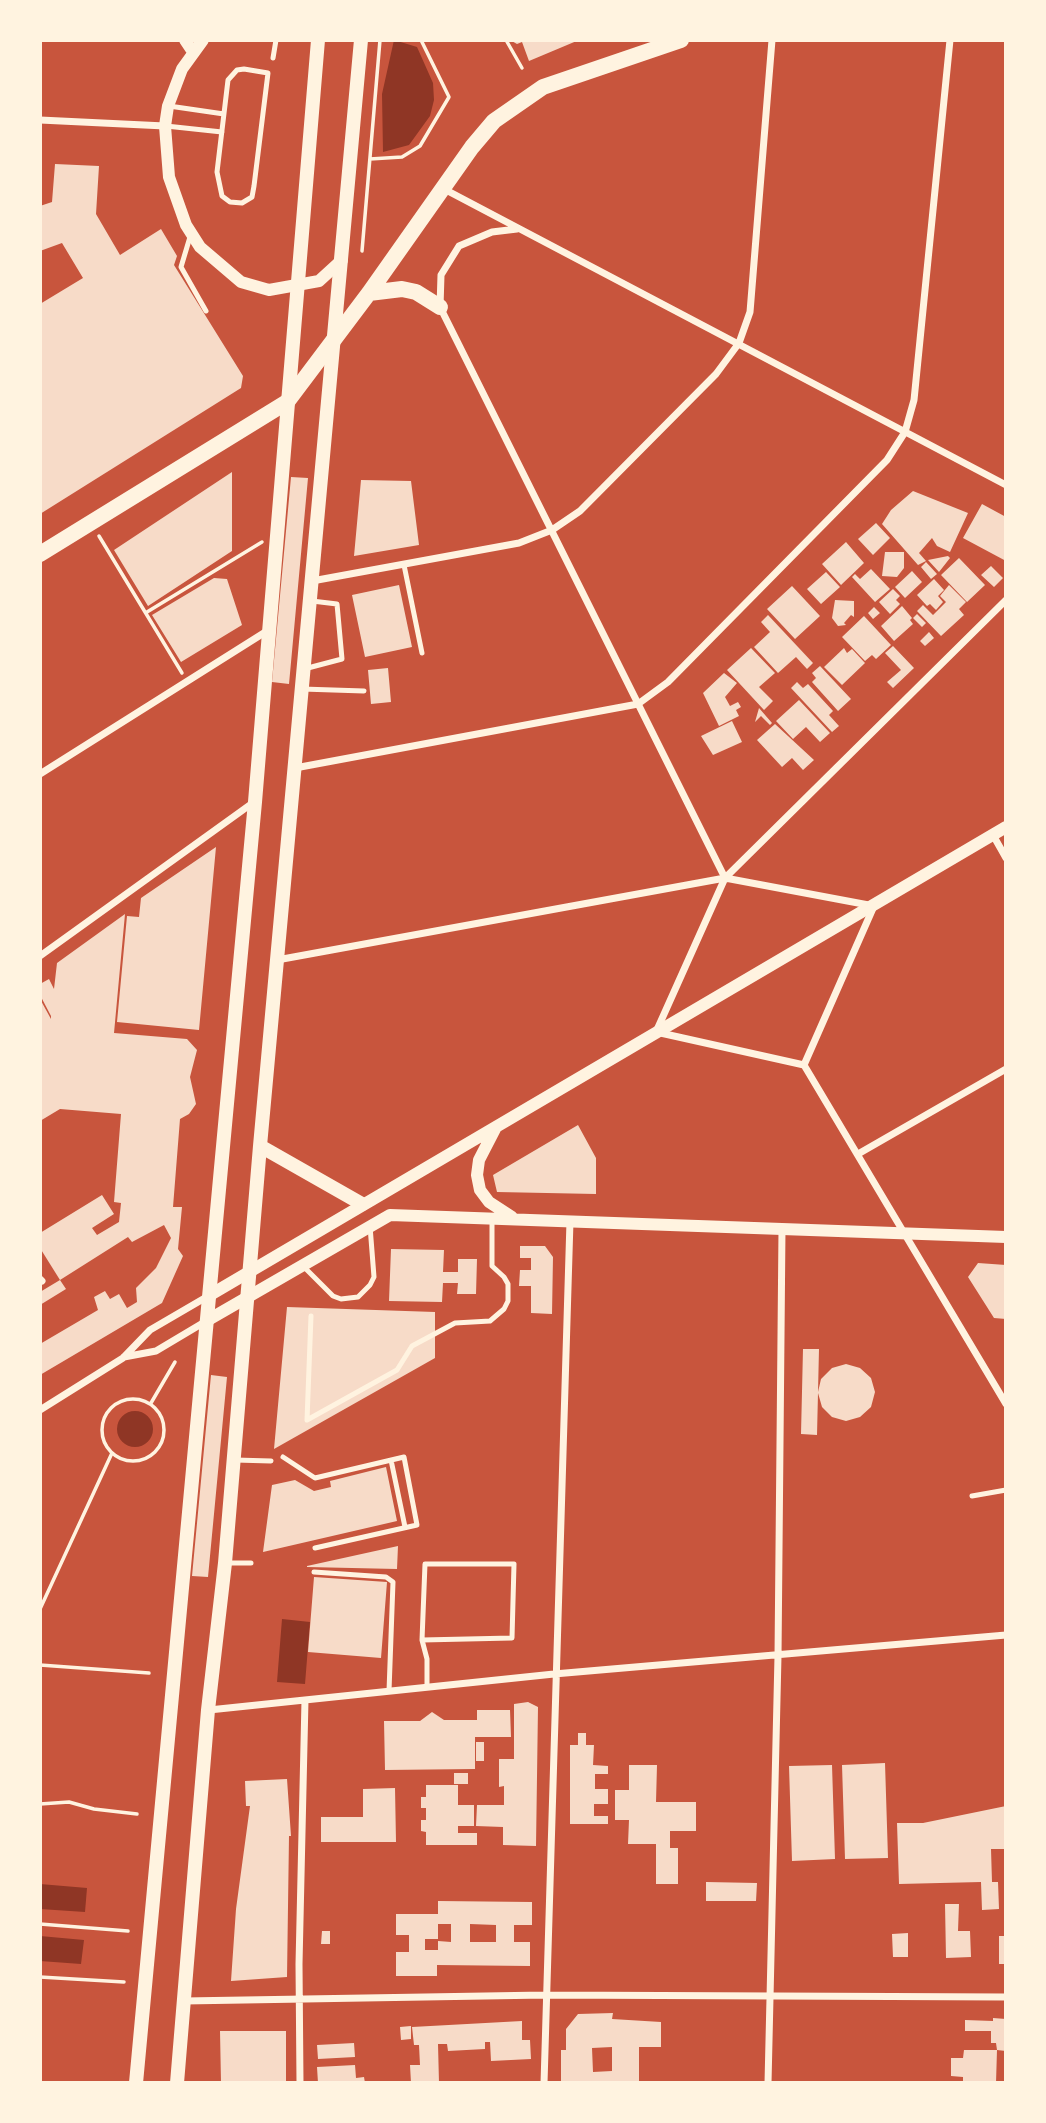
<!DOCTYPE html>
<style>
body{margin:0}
#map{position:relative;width:1046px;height:2123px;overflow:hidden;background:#c8553d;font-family:Lato,sans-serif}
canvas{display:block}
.frame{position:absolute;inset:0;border:42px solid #fff3e0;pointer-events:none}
</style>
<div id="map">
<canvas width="1046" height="2123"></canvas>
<div class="frame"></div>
</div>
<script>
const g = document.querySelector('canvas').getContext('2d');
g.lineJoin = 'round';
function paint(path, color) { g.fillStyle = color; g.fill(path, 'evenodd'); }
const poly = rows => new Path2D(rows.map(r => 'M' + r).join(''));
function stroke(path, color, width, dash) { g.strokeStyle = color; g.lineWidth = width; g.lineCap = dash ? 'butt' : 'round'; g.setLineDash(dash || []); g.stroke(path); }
paint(poly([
 [394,40,417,47,433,83,434,100,430,116,409,145,383,152,382,94],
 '117 1429a18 18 0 1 1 36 0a18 18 0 1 1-36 0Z',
 [282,1619,310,1622,305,1684,277,1682],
 [40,1884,87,1888,85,1912,40,1909],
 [40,1936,84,1940,81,1964,40,1961]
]), '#8f3625');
paint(poly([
 [510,40,579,40,529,61,522,42,517,44],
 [55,164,99,166,96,214,120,255,161,229,177,256,174,265,243,376,241,388,40,514,40,304,83,278,62,243,40,251,40,206,52,202],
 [232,472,232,551,148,606,114,550],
 [291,477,308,478,289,684,272,682],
 [361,480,411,481,419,545,354,556],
 [913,491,968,513,950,552,937,546,932,538,919,553,926,561,918,565,882,524,891,510],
 [982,504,1006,517,1006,561,963,538],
 [876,523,890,538,873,555,858,539],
 [846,542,864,563,841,585,822,564],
 [885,552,904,552,904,568,897,577,882,576],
 [948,556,950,558,939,572,928,560],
 [959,558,985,585,967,602,941,575],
 [926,562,937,574,931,579,921,567],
 [991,566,1003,578,994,587,981,575],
 [871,569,890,589,875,602,852,577,855,574,860,579],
 [912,571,922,582,905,598,895,587],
 [826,572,840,587,821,604,807,589],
 [214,578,227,579,242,625,181,662,152,615],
 [934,579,944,590,938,596,943,602,936,610,930,604,927,606,917,595],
 [399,585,412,647,365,657,352,595],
 [949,585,966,602,959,609,964,615,941,636,917,611,923,605,933,615,946,602,940,596],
 [792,586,820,616,795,639,767,609],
 [893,589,900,596,896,600,900,604,890,614,879,602],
 [835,600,854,601,854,617,851,615,844,623,846,625,838,626,832,618],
 [902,606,912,618,910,620,913,624,894,641,881,626],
 [874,607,880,613,873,619,868,613],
 [917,614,926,623,922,627,913,618],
 [768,615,813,663,807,669,796,657,778,673,754,647,770,632,761,622],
 [864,616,891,645,876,659,872,655,865,661,842,637],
 [929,632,934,638,925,646,920,641],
 [893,646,914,668,893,688,887,682,901,670,885,653],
 [751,648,775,673,759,687,773,701,764,710,727,670],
 [844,648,847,653,852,649,865,663,842,685,824,667],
 [820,666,851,699,838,711,812,682,816,678,812,673],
 [388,668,391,702,371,704,368,670],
 [724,673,737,683,725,697,730,706,738,702,741,707,736,710,739,716,719,726,703,693],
 [797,682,803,688,808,684,833,711,829,715,839,726,832,732,791,688],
 [799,700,830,733,820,742,806,727,793,739,776,721],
 [759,708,772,723,770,725,761,716,755,722],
 [732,721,742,742,713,755,701,736],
 [775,724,814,760,803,770,792,758,782,767,757,740],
 [216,847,199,1030,117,1022,127,916,139,917,141,898],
 [125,914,114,1033,187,1039,197,1050,190,1077,196,1104,189,1114,180,1119,173,1207,182,1207,178,1249,183,1256,162,1303,40,1375,40,1344,98,1310,94,1297,105,1291,110,1299,119,1294,127,1308,137,1302,136,1288,156,1268,171,1238,164,1225,132,1242,128,1237,60,1280,40,1248,40,1233,102,1195,114,1214,92,1228,97,1235,119,1222,121,1203,114,1202,121,1114,60,1109,40,1121,40,999,51,1019,51,1016,40,995,40,984,49,979,54,989,57,963],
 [578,1125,596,1158,596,1194,497,1192,493,1175],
 [520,1246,545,1246,553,1257,552,1314,531,1313,531,1286,519,1286,520,1270,531,1270,531,1258,520,1258],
 [391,1249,444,1250,443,1272,458,1272,458,1259,477,1259,476,1294,457,1294,458,1283,443,1283,442,1302,389,1301],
 [978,1263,1006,1265,1006,1319,994,1318,968,1277],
 [60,1280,66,1289,40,1305,40,1292],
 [287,1307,435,1312,435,1358,274,1449],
 [803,1349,819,1349,818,1392,821,1379,832,1368,846,1364,860,1368,871,1378,875,1392,871,1407,860,1417,846,1421,832,1417,822,1407,818,1393,817,1435,801,1434],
 [211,1375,227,1377,208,1577,192,1576],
 [386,1467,397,1521,263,1552,272,1485,295,1480,314,1491,331,1487,330,1481],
 [398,1546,397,1569,307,1567,307,1566],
 [314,1577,387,1582,381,1658,308,1652],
 [528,1702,538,1707,536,1846,503,1845,503,1827,476,1826,477,1805,504,1805,504,1786,499,1787,499,1759,514,1759,514,1704],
 [477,1710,510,1710,511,1737,475,1737,475,1769,385,1770,384,1721,420,1721,432,1712,444,1720,477,1720],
 [578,1733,586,1733,586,1745,594,1745,593,1765,608,1766,608,1774,595,1774,595,1789,608,1789,608,1804,594,1804,594,1816,608,1816,608,1824,570,1824,570,1745,578,1745],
 [476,1742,484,1742,484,1761,476,1761],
 [885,1763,888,1858,845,1859,842,1765],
 [629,1765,657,1765,656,1802,696,1802,696,1831,670,1831,670,1848,678,1848,678,1884,656,1884,656,1844,628,1844,629,1820,615,1820,615,1790,629,1790],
 [832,1765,835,1859,792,1861,789,1766],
 [454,1773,468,1773,468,1784,454,1784],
 [287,1779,291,1836,289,1836,287,1977,231,1981,236,1909,250,1806,246,1806,245,1781],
 [426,1785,458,1785,458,1805,474,1805,474,1826,458,1826,458,1833,477,1833,477,1845,426,1845,426,1832,421,1831,421,1820,426,1820,426,1808,421,1808,421,1797,426,1797],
 [395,1788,396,1842,321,1842,321,1817,363,1817,363,1789],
 [1006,1806,1006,1849,991,1849,992,1882,998,1882,999,1909,982,1910,981,1882,899,1884,897,1823,923,1823],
 [706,1882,757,1883,756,1901,706,1901],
 [438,1901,532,1902,532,1925,514,1925,514,1942,530,1942,530,1966,437,1965,437,1976,396,1976,396,1952,409,1952,409,1935,396,1935,396,1914,438,1914],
 [438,1924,451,1924,451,1942,438,1941,438,1950,425,1950,425,1939,438,1939],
 [470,1924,496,1925,496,1942,470,1942],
 [945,1904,959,1904,958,1931,970,1931,971,1957,946,1958],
 [322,1931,330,1931,330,1944,321,1944],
 [908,1933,908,1957,893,1957,892,1934],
 [999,1936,1006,1936,1006,1964,999,1964],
 [613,2013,612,2019,661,2022,661,2047,639,2047,639,2083,561,2083,561,2050,566,2050,566,2029,578,2014],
 [612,2047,612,2071,593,2072,592,2048],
 [993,2018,1006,2019,1006,2051,997,2050,996,2043,991,2043,991,2031,965,2031,965,2020,993,2021],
 [522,2021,522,2040,530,2040,531,2059,491,2061,490,2042,485,2042,485,2049,448,2051,447,2044,438,2044,439,2083,411,2083,410,2065,420,2065,419,2045,414,2045,412,2027],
 [411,2026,411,2039,401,2040,400,2027],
 [220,2031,286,2031,286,2083,221,2083],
 [354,2043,355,2057,318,2059,317,2045],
 [964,2050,997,2050,996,2083,963,2083,963,2077,951,2076,951,2058,963,2058],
 [355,2065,356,2078,364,2077,365,2083,318,2083,317,2067]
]), '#f7dbc8');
stroke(poly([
 [506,40,522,68],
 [370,159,402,157,420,146,449,97,421,40],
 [362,251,380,40],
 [99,536,182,673],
 [147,612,262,542],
 '102 1430a31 31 0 1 1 62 0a31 31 0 1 1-62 0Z',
 [151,1403,175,1362],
 [40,1609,112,1453],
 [40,1665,149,1673],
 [40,1804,69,1802,94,1809,137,1814],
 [40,1924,128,1931],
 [40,1977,124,1982]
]), '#fff3e0', 3.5);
stroke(poly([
 [273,58,276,40],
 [244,69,268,73,254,186,252,197,242,203,230,202,222,196,217,172,228,80,237,70,244,69],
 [169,106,224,114],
 [166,126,222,132],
 [190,237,181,267,206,311],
 [404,565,422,653],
 [304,669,342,659,337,604,312,601],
 [302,689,364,691],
 [304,1267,333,1296,341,1299,358,1297,370,1285,374,1277,370,1226],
 [311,1316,307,1420,397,1370,412,1346,455,1323,490,1321,504,1309,508,1301,508,1284,504,1277,492,1266,492,1218],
 [283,1457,315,1478,404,1457,417,1525,315,1548],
 [235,1460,271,1461],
 [391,1460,405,1527],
 [972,1496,1006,1490],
 [228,1563,251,1563],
 [314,1572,386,1577,393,1582,389,1691],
 [422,1640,512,1638,514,1564,425,1564,422,1640,427,1659,427,1687]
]), '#fff3e0', 5);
stroke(poly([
 [40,120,165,126],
 [444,189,1006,485],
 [517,229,492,232,459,246,441,275,440,307,725,878],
 [312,581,519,543,552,530,580,511,716,374,739,343,750,312,772,40],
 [295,768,638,704,668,682,887,460,905,432,914,400,950,40],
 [40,774,267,631],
 [993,835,1006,858],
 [725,878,656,1032,804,1065,1006,1404],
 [725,878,874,906,804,1065],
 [40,956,254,802],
 [277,960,725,878,1006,600],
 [858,1154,1006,1069],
 [40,1279,42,1281],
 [124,1357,156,1351,208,1320],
 [40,1410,123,1358,150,1330,210,1295],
 [209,1710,554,1674,1006,1635],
 [184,2001,545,1995,1006,1997],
 [300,2083,299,1964,305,1700],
 [544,2083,570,1221],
 [768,2083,778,1656,782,1229]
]), '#fff3e0', 7);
stroke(poly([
 [185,40,193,52],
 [203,40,182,69,168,106,165,126,169,177,186,225,200,247,241,282,269,290,319,281,342,260],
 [495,1129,479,1160,477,1175,480,1190,489,1202,512,1217],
 [210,1295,1006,827],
 [208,1320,390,1215,1006,1237]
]), '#fff3e0', 12);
stroke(poly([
 [260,1146,362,1204],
 [136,2083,255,802,318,40],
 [177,2083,208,1710,225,1563,260,1146,361,40]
]), '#fff3e0', 14);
stroke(poly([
 [369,293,402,289,416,292,440,307],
 [40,554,287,402,369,293,472,147,494,121,543,87,681,40]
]), '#fff3e0', 16);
</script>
